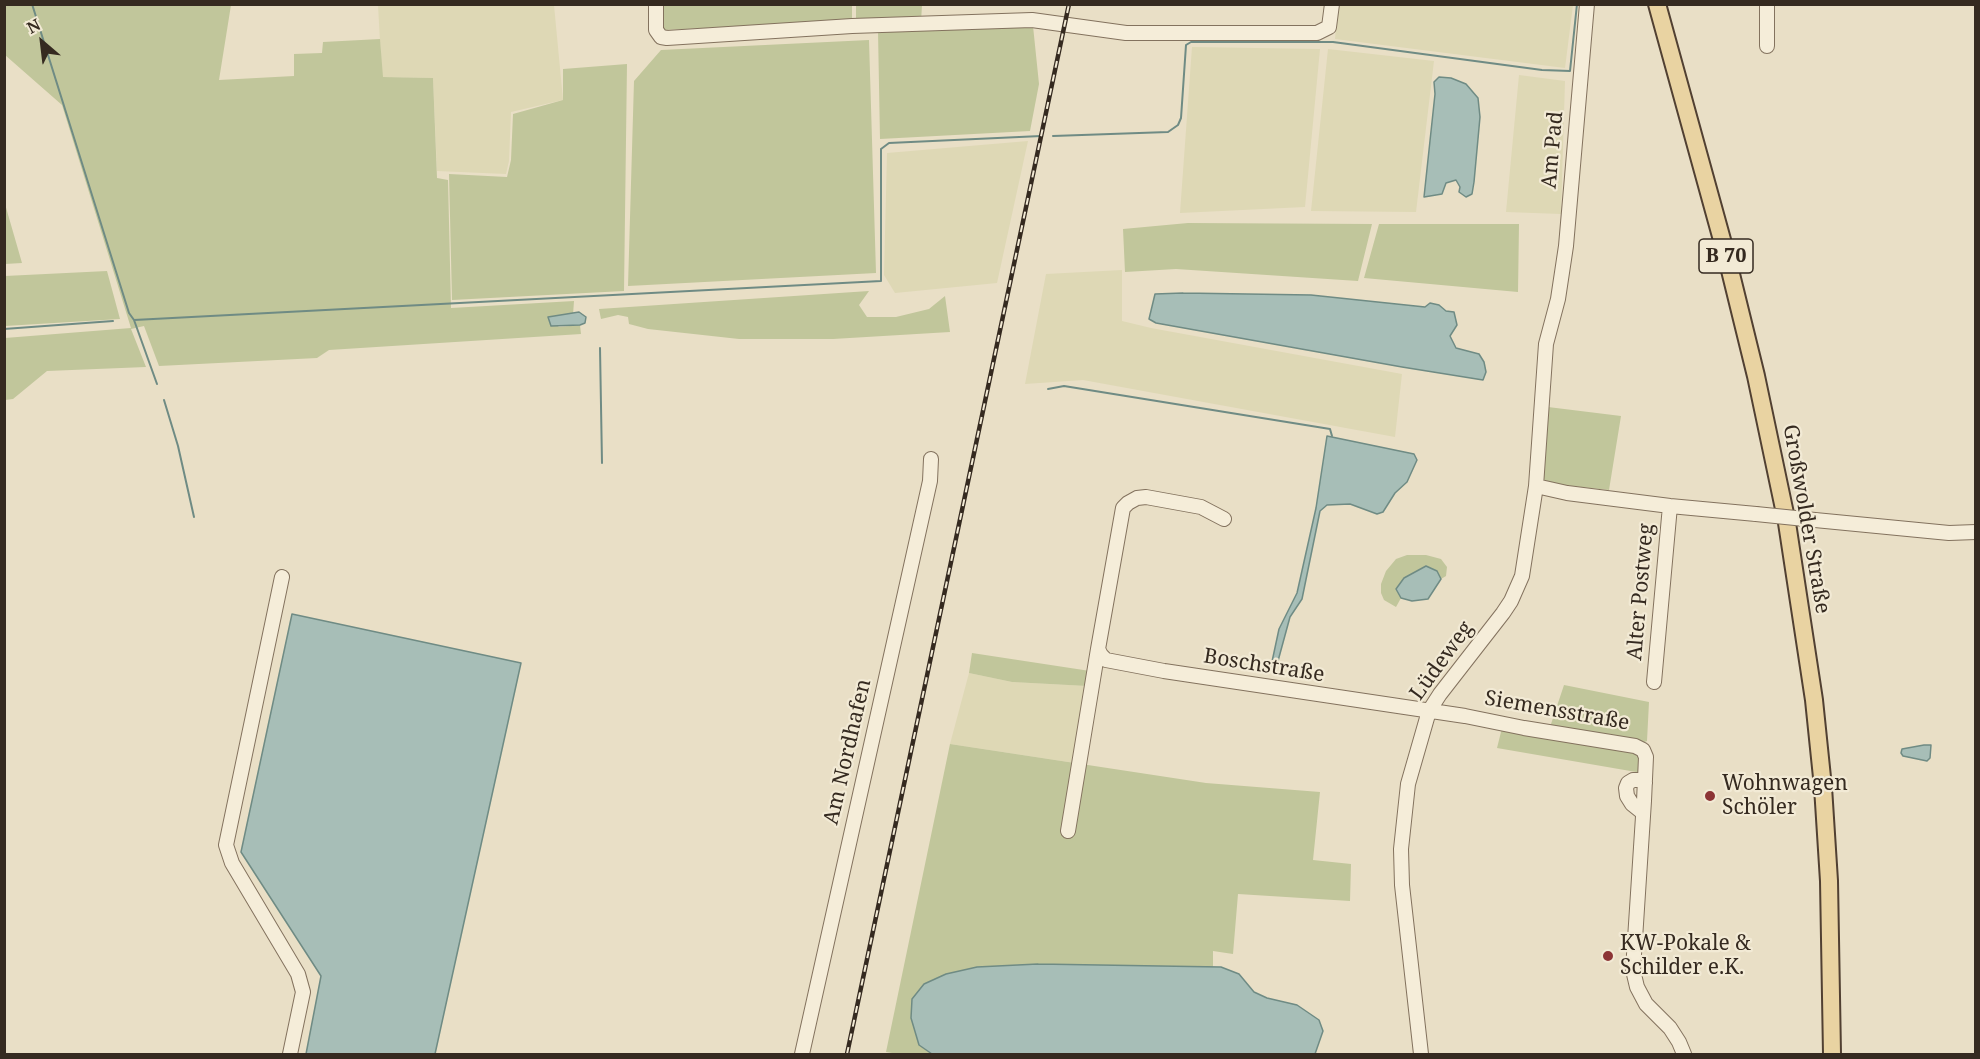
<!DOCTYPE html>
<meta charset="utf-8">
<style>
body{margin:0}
#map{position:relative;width:1980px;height:1059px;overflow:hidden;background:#e9dfc6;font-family:"Noto Serif",serif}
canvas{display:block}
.frame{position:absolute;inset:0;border:6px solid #352a20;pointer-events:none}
.north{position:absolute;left:12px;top:12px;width:60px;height:60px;-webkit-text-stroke:4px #f2ead5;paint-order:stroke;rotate:332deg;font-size:16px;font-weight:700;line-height:24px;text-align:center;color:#352a20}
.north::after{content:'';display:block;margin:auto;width:21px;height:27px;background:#352a20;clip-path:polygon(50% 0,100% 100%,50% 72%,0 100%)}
</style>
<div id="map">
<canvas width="1980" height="1059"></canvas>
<div class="frame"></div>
<div class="north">N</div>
</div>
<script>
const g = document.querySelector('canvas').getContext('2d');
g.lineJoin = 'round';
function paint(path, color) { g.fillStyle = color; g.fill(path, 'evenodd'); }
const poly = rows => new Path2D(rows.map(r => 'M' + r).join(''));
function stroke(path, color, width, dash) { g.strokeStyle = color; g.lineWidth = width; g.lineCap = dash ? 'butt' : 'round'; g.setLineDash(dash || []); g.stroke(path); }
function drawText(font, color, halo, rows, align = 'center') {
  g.font = font + ' "Noto Serif",serif'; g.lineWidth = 4.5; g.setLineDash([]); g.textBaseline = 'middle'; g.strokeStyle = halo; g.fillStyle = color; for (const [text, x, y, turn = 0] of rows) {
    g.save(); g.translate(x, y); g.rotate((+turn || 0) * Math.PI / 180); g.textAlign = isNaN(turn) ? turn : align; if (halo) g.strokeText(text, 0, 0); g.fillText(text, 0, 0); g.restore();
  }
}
paint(poly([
 [378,5,554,5,563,100,511,112,509,161,506,174,437,171,433,78,382,77],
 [1338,5,1573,5,1565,68,1335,39],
 [1192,47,1320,49,1305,207,1180,213],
 [1328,49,1434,61,1416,212,1311,211],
 [1519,75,1565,81,1561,214,1506,212],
 [1028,141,997,283,895,293,884,275,887,153],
 [1122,270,1122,321,1151,328,1402,374,1395,437,1083,380,1025,384,1046,274],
 [969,673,1012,682,1087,686,1075,763,950,744]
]), '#ded8b5');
paint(poly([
 [4,5,231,5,219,80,294,76,294,54,322,53,323,42,380,39,383,77,433,78,437,178,448,180,451,308,574,301,573,315,548,317,559,327,580,325,581,334,329,350,317,358,159,366,144,326,131,329,146,367,47,371,13,399,5,400,5,338,131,328,62,105,5,55],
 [664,5,852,5,852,21,664,30],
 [856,5,922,5,921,22,856,22],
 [1033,26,1039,84,1030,131,880,139,878,31],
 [869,40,876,273,628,286,634,81,661,50],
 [627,64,624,291,452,300,449,174,507,177,511,160,513,114,563,100,563,69],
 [4,204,5,204,22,263,5,264],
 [1188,223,1372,224,1358,281,1176,269,1125,272,1123,229],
 [1379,224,1519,224,1518,292,1364,278],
 [107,271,120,319,5,326,5,276],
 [869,291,859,305,867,317,896,317,929,309,945,296,950,332,833,339,739,339,648,329,629,324,628,317,618,315,601,319,599,309],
 [1548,407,1621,416,1609,490,1544,483,1541,478],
 [1407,555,1426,555,1441,559,1447,567,1446,576,1441,579,1437,571,1396,588,1401,598,1396,607,1384,600,1381,593,1381,584,1386,571,1396,559],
 [972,653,1090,671,1087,686,1012,682,969,673],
 [1564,685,1649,702,1647,741,1640,744,1550,727],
 [1502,728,1623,747,1641,754,1642,773,1497,748],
 [950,744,1206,783,1320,792,1313,860,1351,864,1350,901,1238,894,1233,954,1213,951,1213,967,1038,964,1012,966,919,1045,932,1054,898,1054,886,1052]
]), '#c1c69b');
const water = poly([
 [1439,77,1451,78,1466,84,1478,98,1480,117,1474,182,1472,194,1466,197,1459,192,1460,187,1456,180,1446,183,1442,194,1424,197,1435,94,1434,82,1439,77],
 [1183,293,1311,295,1425,307,1430,303,1439,305,1446,311,1454,312,1457,325,1450,336,1456,348,1479,354,1484,362,1486,372,1483,380,1402,367,1156,323,1149,319,1155,294,1183,293],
 [579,312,586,317,585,323,580,325,551,326,548,317,579,312],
 [1327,436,1414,454,1417,460,1407,482,1395,493,1383,512,1377,514,1350,504,1327,505,1320,511,1302,599,1290,617,1275,672,1270,671,1279,629,1297,593,1316,508,1327,436],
 [1426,566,1437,571,1441,579,1428,599,1412,601,1401,598,1396,589,1404,578,1426,566],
 [292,614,521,663,435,1054,306,1054,321,976,241,852,292,614],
 [1924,745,1931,745,1930,758,1927,761,1903,756,1901,753,1902,749,1924,745],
 [1038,964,1221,967,1239,974,1254,992,1267,998,1297,1005,1319,1020,1323,1031,1315,1054,932,1054,919,1045,911,1018,912,999,924,984,946,974,977,967,1038,964]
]);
paint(water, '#a7beb7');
stroke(water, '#6f8b84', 1.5);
stroke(poly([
 [32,4,129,313,134,320,881,281,881,149,889,143,1041,136],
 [1053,136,1168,132,1178,125,1181,118,1186,45,1191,42,1333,42,1542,70,1570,71,1577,4],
 [134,320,157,384],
 [4,329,113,321],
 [600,348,602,463],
 [1048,389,1064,386,1330,429,1332,436],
 [164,400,178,446,194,517]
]), '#6f8b84', 2);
const minor = poly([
 [656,4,656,30,661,37,667,38,852,26,1032,20,1126,33,1317,33,1329,27,1332,4],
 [1767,46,1767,4],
 [1536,486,1567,493,1670,506,1756,514],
 [1224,519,1201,507,1146,497,1137,498,1128,503,1123,508,1098,649,1101,655,1106,660,1164,671,1465,716,1524,728,1635,746,1643,750,1646,757,1644,801,1633,970,1637,987,1646,1004,1670,1028,1679,1042,1684,1054],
 [1815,520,1949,533,1976,532],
 [282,577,226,845,232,863,298,974,303,992,290,1054],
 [1654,682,1670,506],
 [1642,812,1632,804,1627,796,1626,788,1628,783,1633,780,1639,780,1645,783],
 [1068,831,1098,649],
 [802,1054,930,481,931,459],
 [1421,1054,1402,885,1401,849,1408,784,1429,711,1440,694,1503,613,1511,601,1522,576,1536,486,1546,344,1558,299,1566,246,1587,4]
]);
const major = poly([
 [1657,4,1727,258,1756,376,1787,523,1814,700,1823,787,1829,881,1832,1054]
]);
stroke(minor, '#83725e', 16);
stroke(major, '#514032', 20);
stroke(minor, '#f5edd9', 14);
stroke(major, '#e9d3a2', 16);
const rail = poly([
 [847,1054,1069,4]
]);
stroke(rail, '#352a20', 4.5);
stroke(rail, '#f2ead5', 2, [7]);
const minorBridge = poly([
 [1756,514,1815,520]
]);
stroke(minorBridge, '#83725e', 16, []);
stroke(minorBridge, '#f5edd9', 14);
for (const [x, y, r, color] of [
 [1710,796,6,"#8c3435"],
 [1608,956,6,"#8c3435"]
]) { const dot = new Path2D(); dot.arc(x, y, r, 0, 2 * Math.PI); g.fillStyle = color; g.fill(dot); stroke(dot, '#f2ead5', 2); }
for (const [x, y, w] of [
 [1726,256,54]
]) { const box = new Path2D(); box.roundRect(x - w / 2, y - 17, w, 34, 4.5); g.fillStyle = '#f2ead5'; g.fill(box); stroke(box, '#352a20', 1.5); }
drawText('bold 20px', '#352a20', null, [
 ["B 70",1726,256]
]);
drawText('21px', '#352a20', '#f2ead5', [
 ["Am Pad",1553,150,-85],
 ["Großwolder Straße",1806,519,80],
 ["Alter Postweg",1641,592,-85],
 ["Lüdeweg",1442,661,-54],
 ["Boschstraße",1264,666,9],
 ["Siemensstraße",1557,711,10],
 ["Am Nordhafen",848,752,-77]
]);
drawText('21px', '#352a20', '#f2ead5', [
 ["Wohnwagen",1722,784],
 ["Schöler",1722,808],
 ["KW-Pokale &",1620,944],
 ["Schilder e.K.",1620,968]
], 'left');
</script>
